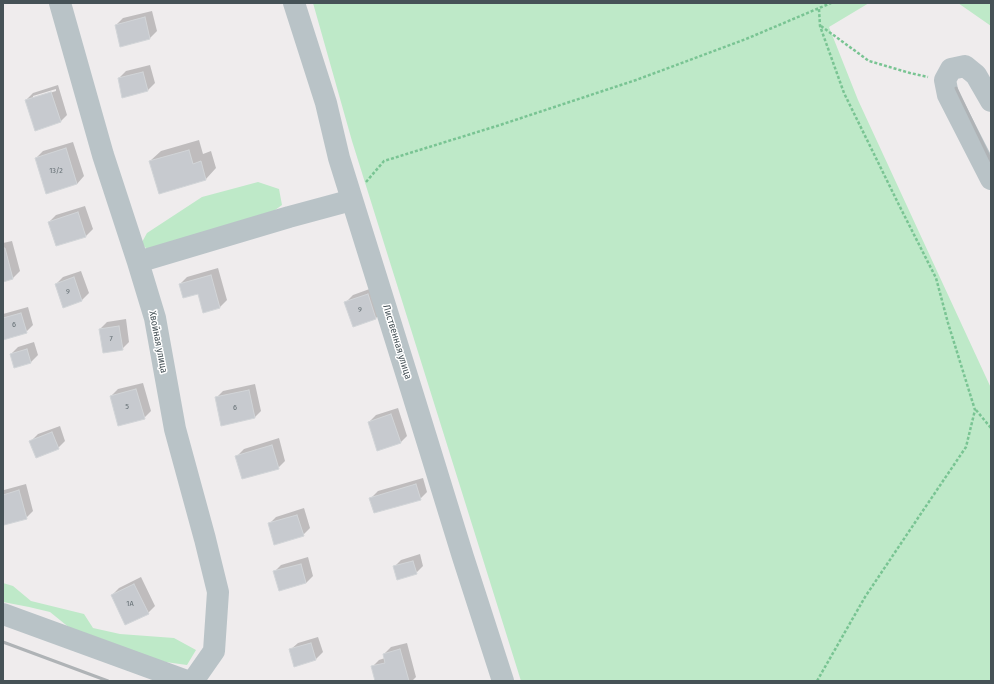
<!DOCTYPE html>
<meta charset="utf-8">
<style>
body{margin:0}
#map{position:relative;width:994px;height:684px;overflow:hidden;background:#efeced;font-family:"Fira Sans Condensed",sans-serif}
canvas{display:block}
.frame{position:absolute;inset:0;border:4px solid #465257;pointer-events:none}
</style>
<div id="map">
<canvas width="994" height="684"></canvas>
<div class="frame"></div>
</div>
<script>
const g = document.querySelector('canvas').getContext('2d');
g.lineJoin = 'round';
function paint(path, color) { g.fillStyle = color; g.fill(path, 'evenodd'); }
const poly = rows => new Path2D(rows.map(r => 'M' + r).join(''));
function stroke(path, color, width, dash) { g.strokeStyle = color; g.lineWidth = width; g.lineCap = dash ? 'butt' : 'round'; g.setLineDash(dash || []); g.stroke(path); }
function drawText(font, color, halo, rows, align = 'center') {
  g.font = font + ' "Fira Sans Condensed",sans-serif'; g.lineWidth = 3; g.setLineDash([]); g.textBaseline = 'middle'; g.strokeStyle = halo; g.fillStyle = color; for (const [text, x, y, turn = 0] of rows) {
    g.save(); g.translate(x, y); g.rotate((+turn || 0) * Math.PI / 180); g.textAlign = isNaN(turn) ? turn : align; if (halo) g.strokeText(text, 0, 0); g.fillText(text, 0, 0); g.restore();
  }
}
paint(poly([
 [313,3,869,3,829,27,858,100,991,388,991,681,521,681,352,141],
 [958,3,991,3,991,26],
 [258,182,279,189,282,205,267,216,151,252,141,244,147,233,202,197],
 [3,583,13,586,31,601,84,614,93,628,120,634,174,638,196,650,187,665,151,660,71,629,50,612,29,607,3,602]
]), '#bee9c8');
paint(poly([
 [152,11,157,31,150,38,116,25,123,18],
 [150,65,155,83,148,90,123,96,119,78,126,71],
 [58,85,67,115,60,122,26,100,33,93],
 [56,89,56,91,33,98,33,96],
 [199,140,203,154,211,151,216,168,206,179,159,193,150,161,161,151],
 [73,142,84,176,77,184,36,158,43,151],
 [85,206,93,229,86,236,57,245,49,222,56,215],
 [12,241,20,271,13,278,3,281,3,243],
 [218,268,227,300,220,307,203,312,198,293,180,284,187,277],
 [81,271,89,293,82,300,64,307,56,284,63,277],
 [375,287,383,311,376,318,353,325,346,302,353,295],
 [28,307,33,325,26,332,3,339,3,314],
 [126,319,129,342,122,349,100,329,107,322],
 [34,342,38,355,31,362,15,367,11,354,18,347],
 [143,383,151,411,144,418,111,396,118,389],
 [255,384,261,411,254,418,216,398,223,391],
 [398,408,407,436,400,443,369,422,376,415],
 [60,426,65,441,58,448,31,441,38,434],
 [279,438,285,461,278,468,237,456,244,449],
 [423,478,427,492,420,499,371,498,378,491],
 [26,484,33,511,26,518,4,524,3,519,3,491,4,490],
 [304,508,310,528,303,535,269,524,276,517],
 [420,554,423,566,416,573,394,567,401,560],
 [308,557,313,576,306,583,274,572,281,565],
 [141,577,155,606,148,613,112,595,119,588],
 [318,637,323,652,316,659,290,650,298,643],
 [407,643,416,677,412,681,376,681,372,667,379,660,385,658,384,654,391,647]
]), '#0003');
const building = poly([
 [145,17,150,39,120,47,115,25,145,17],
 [143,72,148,91,122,98,118,78,143,72],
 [51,92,61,122,35,131,25,100,51,92],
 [66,148,77,184,46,194,35,158,66,148],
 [189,150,193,164,201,161,206,180,159,194,149,161,189,150],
 [78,212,86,237,56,246,48,222,78,212],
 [3,248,5,248,13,279,3,282,3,248],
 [211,275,220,308,203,313,198,294,183,298,179,284,211,275],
 [74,277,82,301,63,308,55,284,74,277],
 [368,294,376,319,353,327,344,302,368,294],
 [21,313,27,333,3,340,3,318,21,313],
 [119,326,123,350,103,353,99,329,119,326],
 [27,349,31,363,14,368,10,354,27,349],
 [136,389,145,419,118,426,110,396,136,389],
 [249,390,255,418,221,426,215,397,249,390],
 [391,414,401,443,377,451,368,422,391,414],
 [52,432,59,449,36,458,29,441,52,432],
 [272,445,279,469,242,479,235,456,272,445],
 [416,484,421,500,374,513,369,498,416,484],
 [19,490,27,519,4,525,3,495,19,490],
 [297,515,304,536,274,545,268,523,297,515],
 [413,561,417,574,397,580,393,566,413,561],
 [301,564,306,583,279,591,273,571,301,564],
 [134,584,149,614,125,625,111,595,134,584],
 [311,643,316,660,294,667,289,649,311,643],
 [400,649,409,681,375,681,371,666,385,663,383,654,400,649]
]);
paint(building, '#c7cacf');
stroke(building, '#d1d4d7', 1);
stroke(poly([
 [821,26,869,61,910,73,928,77],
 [366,182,384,161,500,125,636,80,746,39,831,3],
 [976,410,991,428],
 [817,681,865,597,920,515,966,447,975,410,948,323,936,278,899,205,844,93,820,26,819,9]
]), '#79c493', 2.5, [3, 2]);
stroke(poly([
 [60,3,103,155,138,262,155,318,175,429,205,539,218,592,214,651,193,681],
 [294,3,326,103,339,158,413,395,463,557,503,681],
 [991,101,976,75,965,66,951,69,945,80,948,95,991,179],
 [138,262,289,217,352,200],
 [3,614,187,681]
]), '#b9c3c7', 22);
stroke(poly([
 [956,88,991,161],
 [3,642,108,681]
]), '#afb3b6', 3);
drawText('8px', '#667075', null, [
 ["13/2",56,171],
 ["9",68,292],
 ["9",360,310],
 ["6",14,325],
 ["7",111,339],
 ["5",127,407],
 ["6",235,408],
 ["1А",130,604]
]);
drawText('10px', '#465257', '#fff', [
 ["Хвойная улица",158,342,79],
 ["Лиственная улица",397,342,73]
]);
</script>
